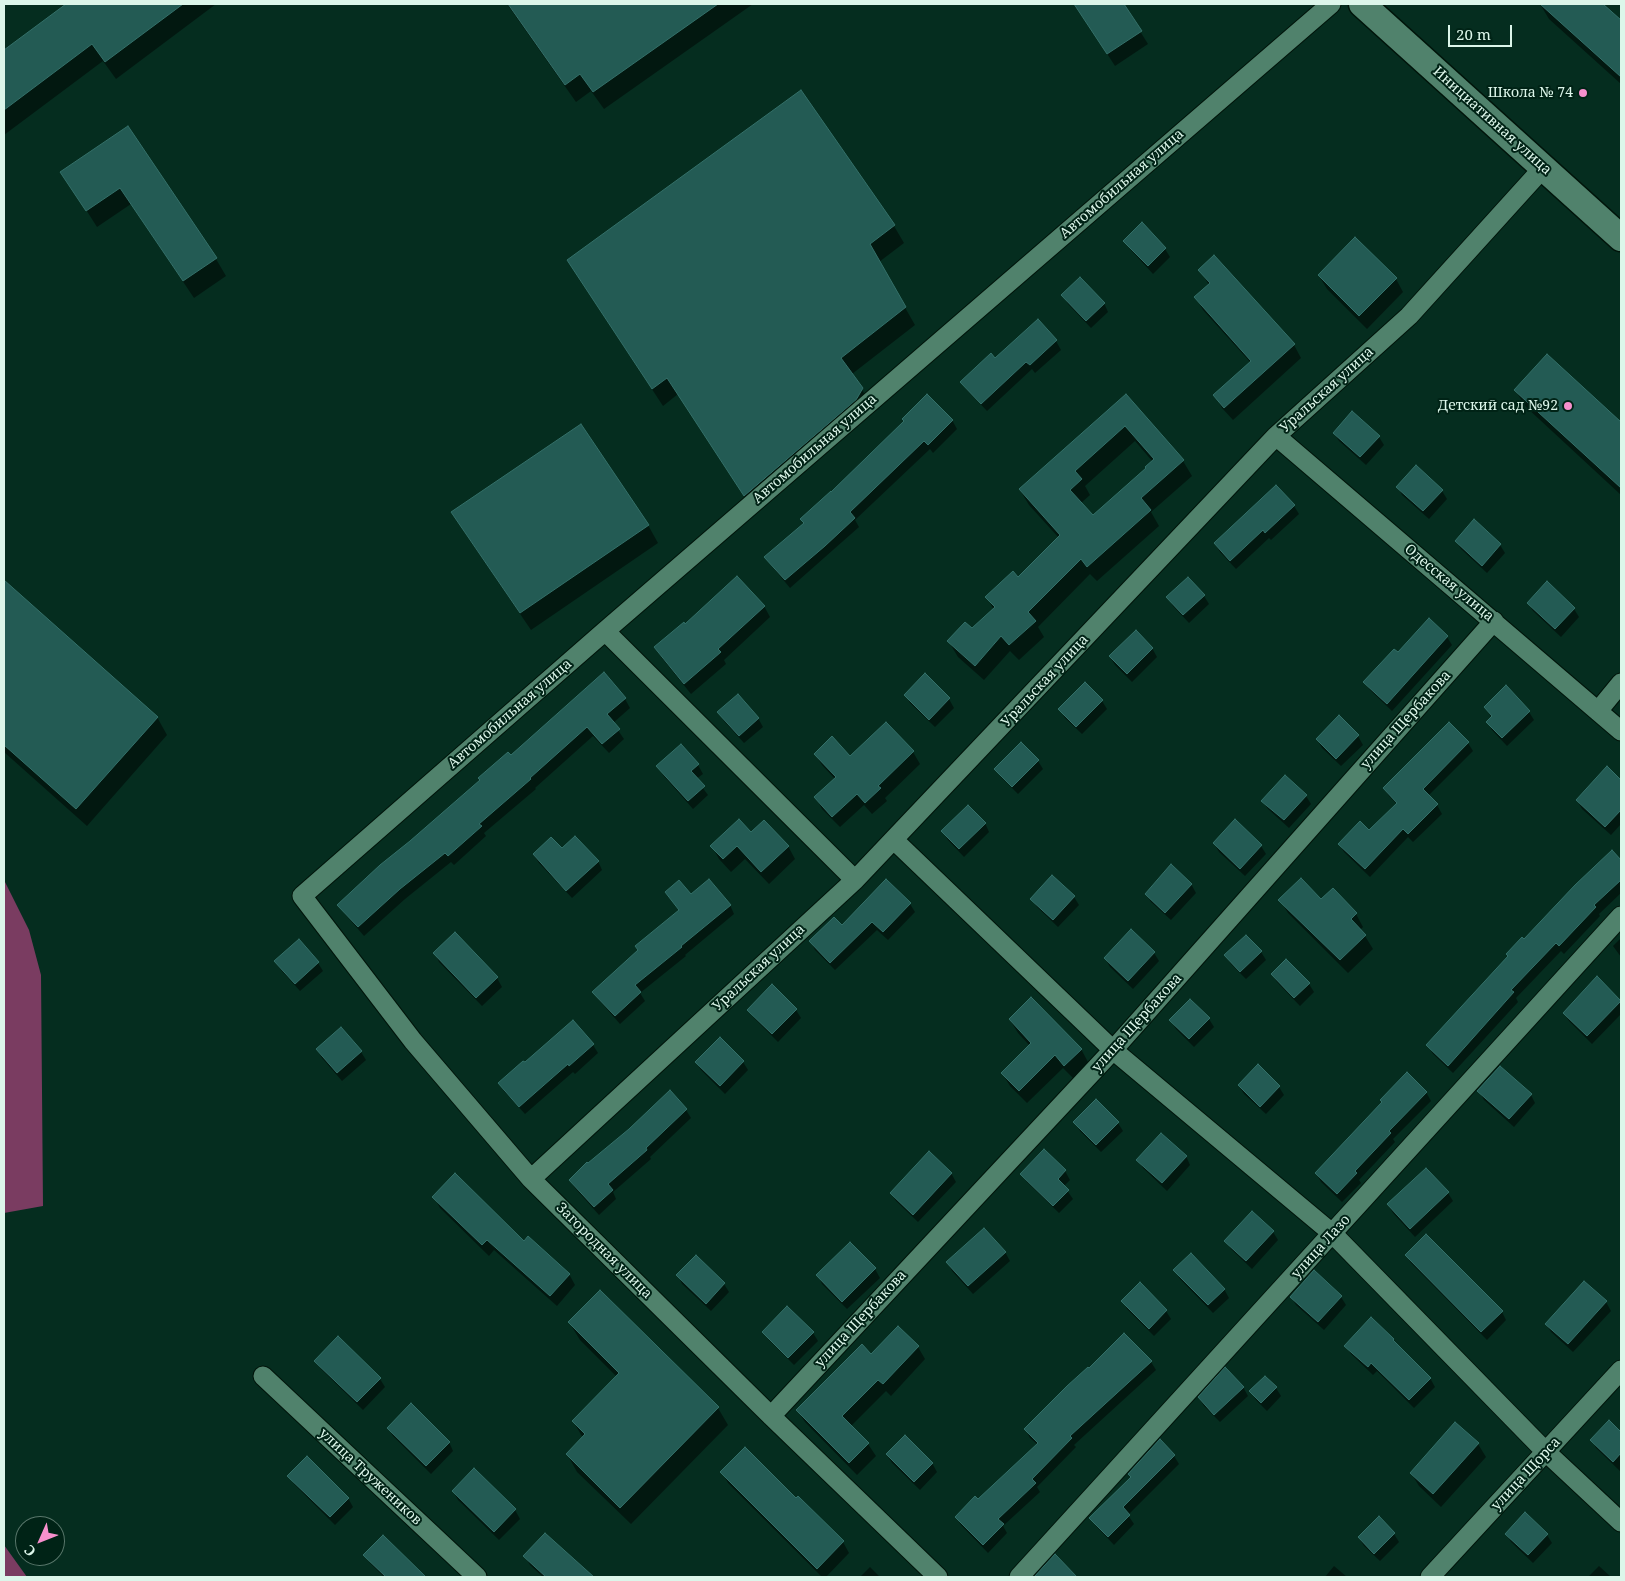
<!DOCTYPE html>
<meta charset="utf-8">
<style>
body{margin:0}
#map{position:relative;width:1625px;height:1581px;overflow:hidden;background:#052d1f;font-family:"Noto Serif",serif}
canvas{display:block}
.frame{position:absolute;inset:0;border:5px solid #dcf6ea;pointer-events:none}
.north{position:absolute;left:15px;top:1516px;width:50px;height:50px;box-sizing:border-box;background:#002316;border:1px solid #58776b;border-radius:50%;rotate:226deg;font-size:14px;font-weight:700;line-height:20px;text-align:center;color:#dcf6ea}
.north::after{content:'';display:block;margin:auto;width:18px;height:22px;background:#f790cd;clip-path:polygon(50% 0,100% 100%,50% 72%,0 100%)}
.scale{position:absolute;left:1448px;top:25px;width:64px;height:22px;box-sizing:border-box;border:2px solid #dcf6ea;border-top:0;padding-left:6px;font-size:15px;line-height:18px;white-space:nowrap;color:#dcf6ea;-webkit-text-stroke:4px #002316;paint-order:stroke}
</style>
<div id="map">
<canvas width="1625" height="1581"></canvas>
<div class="frame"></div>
<div class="north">С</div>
<div class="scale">20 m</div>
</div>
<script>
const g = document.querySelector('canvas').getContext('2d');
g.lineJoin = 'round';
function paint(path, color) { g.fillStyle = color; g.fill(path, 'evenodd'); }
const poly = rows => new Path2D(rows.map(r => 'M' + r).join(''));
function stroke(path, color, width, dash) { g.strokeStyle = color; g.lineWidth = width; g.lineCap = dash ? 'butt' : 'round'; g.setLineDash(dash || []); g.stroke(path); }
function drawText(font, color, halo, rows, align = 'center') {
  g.font = font + ' "Noto Serif",serif'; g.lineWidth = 4; g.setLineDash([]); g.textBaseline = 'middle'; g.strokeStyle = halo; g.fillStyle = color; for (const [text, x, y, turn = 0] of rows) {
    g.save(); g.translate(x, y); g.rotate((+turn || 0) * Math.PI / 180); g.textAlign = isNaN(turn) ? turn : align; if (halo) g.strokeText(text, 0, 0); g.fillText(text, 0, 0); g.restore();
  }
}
paint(poly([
 [4,880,29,930,41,975,43,1206,4,1213],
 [4,1545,27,1577,4,1577]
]), '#7a3c61');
paint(poly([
 [68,4,216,4,116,79,103,61,4,135,4,52],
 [507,4,753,4,604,109,591,91,576,102],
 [1083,4,1123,4,1148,44,1115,66,1077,7],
 [1540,4,1601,4,1621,22,1621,84,1549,19],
 [128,128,216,259,226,276,194,298,131,204,97,227,62,172],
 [1142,224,1165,249,1170,257,1153,274,1130,249,1125,241],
 [894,226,904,243,879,262,915,325,852,374,872,406,755,513,678,394,663,406,579,278],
 [1200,270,1294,345,1301,358,1233,420,1222,408,1215,395,1251,363,1203,310,1196,297,1209,285],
 [1319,276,1396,279,1403,292,1367,329,1327,289],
 [1063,295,1104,303,1108,312,1091,328,1068,304],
 [1037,321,1056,341,1061,350,1035,373,1032,369,987,411,967,390,962,382,995,360],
 [1547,356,1621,424,1621,495,1526,407,1515,390],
 [1126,396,1183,461,1192,476,1151,512,1159,526,1097,581,1090,574,1038,627,1044,637,1019,660,1010,651,984,680,958,657,949,642,972,630,994,610,987,597,1018,579,1059,538,1029,505,1020,490],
 [1135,441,1153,462,1093,517,1081,503,1090,495,1085,486],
 [952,420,957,429,933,453,930,449,855,520,859,527,790,588,771,565,766,557,804,524,802,519],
 [1334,433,1379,437,1384,445,1366,465,1339,441],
 [1398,487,1442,491,1447,499,1429,519,1402,495],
 [1294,506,1299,514,1271,540,1269,538,1236,569,1220,552,1215,543],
 [453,513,648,525,658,543,531,630,463,530],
 [1474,521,1500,545,1505,553,1487,573,1461,549,1456,541],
 [4,581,157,717,167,735,87,826,4,752],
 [1204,596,1209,604,1189,623,1173,606,1168,597],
 [1528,603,1574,609,1579,617,1561,637,1533,611],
 [764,606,770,617,724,660,726,664,691,694,662,658,655,647,685,626],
 [1429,620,1447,637,1452,645,1392,711,1370,690,1365,682,1398,654],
 [1152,648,1157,657,1132,682,1115,665,1110,657],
 [925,675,949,699,954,708,935,727,910,703,906,695],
 [625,699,630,708,613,723,624,739,609,753,593,736,535,788,536,789,484,833,486,836,454,865,451,862,405,899,364,936,345,914,339,905],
 [1102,701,1107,709,1082,734,1065,718,1060,709],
 [1485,707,1529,712,1534,720,1507,746,1492,730,1488,722,1492,718],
 [719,712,758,718,763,727,744,743,724,721],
 [1339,717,1358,736,1363,745,1341,766,1322,748,1317,739],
 [886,723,913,752,920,764,885,798,887,801,872,814,864,805,840,827,822,809,816,797,835,779,822,765,815,754,850,757],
 [1468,743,1473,751,1428,796,1437,805,1442,814,1413,842,1408,837,1370,877,1344,852,1339,844,1369,832,1397,804,1389,796,1384,788],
 [681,746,698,765,703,774,696,779,708,795,693,809,663,775,658,766],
 [1038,761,1043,769,1018,794,1001,777,996,769],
 [1607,768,1621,782,1621,824,1611,835,1582,809,1577,800],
 [1306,796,1311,804,1289,828,1268,809,1263,801],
 [1235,821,1261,846,1266,854,1245,876,1219,852,1214,843],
 [985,823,989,832,964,857,948,840,943,832],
 [751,834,788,846,795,859,769,884,745,859,731,872,719,859,712,846],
 [562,850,598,861,602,870,572,898,539,863,534,855],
 [1612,852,1621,862,1621,893,1599,914,1600,916,1564,954,1561,951,1516,998,1518,1002,1453,1073,1433,1054,1428,1046,1524,940],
 [1191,884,1196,893,1171,920,1151,902,1146,894],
 [667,892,691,896,730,905,734,914,685,955,686,956,640,993,645,1001,620,1024,599,1000,594,992,680,911],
 [1074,897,1079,905,1058,927,1037,907,1032,899],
 [1280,900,1321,901,1356,914,1363,927,1360,930,1365,936,1373,949,1348,973,1288,913],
 [910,904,915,912,888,940,877,930,835,970,815,950,811,942,842,927],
 [1131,931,1154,953,1159,961,1133,989,1110,967,1105,958],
 [455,934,497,978,502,987,482,1006,439,962,435,953],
 [1621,938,1621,957,1613,946],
 [1261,952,1266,960,1246,979,1231,964,1226,956],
 [276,962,318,963,323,971,300,991,281,970],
 [1272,974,1309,984,1314,992,1300,1006,1277,982],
 [1621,1001,1621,1014,1592,1044,1569,1021,1564,1013],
 [749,1010,796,1010,801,1018,778,1042,754,1018],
 [1209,1019,1214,1027,1194,1047,1176,1029,1171,1021],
 [1010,1020,1081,1049,1088,1062,1073,1078,1063,1068,1027,1103,1010,1086,1002,1073,1030,1046,1018,1033],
 [573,1022,593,1045,598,1053,575,1074,573,1072,525,1114,504,1091,500,1083,525,1064],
 [720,1038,743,1062,748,1070,725,1094,701,1070,696,1062],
 [317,1049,361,1052,366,1060,342,1081,322,1058],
 [1239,1086,1279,1087,1284,1095,1266,1114,1244,1094],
 [1479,1091,1531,1095,1535,1103,1514,1127,1484,1100],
 [1426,1092,1431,1101,1393,1139,1395,1142,1359,1180,1361,1183,1342,1202,1321,1182,1316,1173],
 [686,1110,691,1118,650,1157,651,1159,613,1192,616,1199,599,1215,575,1188,570,1180],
 [1075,1122,1118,1123,1123,1131,1101,1152,1080,1131],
 [1044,1150,1065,1171,1070,1180,1064,1186,1073,1199,1059,1213,1027,1182,1022,1174],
 [1186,1156,1190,1165,1167,1191,1143,1168,1138,1160],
 [951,1173,956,1182,918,1222,896,1201,891,1193],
 [1448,1193,1453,1201,1415,1237,1393,1213,1388,1205],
 [434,1197,524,1243,569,1274,575,1285,557,1306,494,1250,489,1256,440,1208],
 [1252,1213,1273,1232,1278,1240,1252,1269,1231,1249,1226,1241],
 [1005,1252,1010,1261,973,1294,952,1271,948,1263],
 [1406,1255,1502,1312,1506,1320,1487,1340,1411,1263],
 [696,1256,724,1284,729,1292,711,1311,682,1284,678,1275],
 [875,1269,880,1278,847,1309,822,1284,818,1275],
 [1175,1270,1224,1289,1229,1298,1213,1313,1180,1279],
 [1140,1284,1166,1311,1171,1319,1154,1336,1127,1309,1123,1301],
 [1291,1297,1341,1297,1346,1305,1324,1330,1296,1305],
 [1606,1302,1611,1311,1573,1352,1551,1332,1546,1324],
 [569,1322,718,1408,728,1425,631,1524,577,1472,567,1454,583,1438,573,1421,617,1377,580,1340],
 [898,1328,918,1347,925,1359,891,1396,886,1391,851,1426,868,1444,876,1456,857,1475,805,1422,797,1410,871,1355],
 [764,1332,813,1333,818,1341,794,1365,769,1340],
 [1393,1339,1397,1346,1430,1378,1435,1387,1414,1408,1377,1371,1373,1375,1351,1354,1346,1346],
 [316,1361,380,1379,385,1387,363,1410,321,1369],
 [1151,1362,1156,1370,1074,1445,1076,1447,1037,1487,1040,1492,1003,1526,1007,1533,988,1553,961,1525,956,1517,978,1501,1038,1445,1030,1438,1026,1430],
 [1243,1387,1248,1396,1220,1422,1204,1406,1199,1398],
 [1276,1388,1281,1396,1267,1411,1256,1400,1251,1392],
 [1609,1421,1621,1433,1621,1472,1596,1448,1592,1440],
 [1455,1424,1478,1444,1486,1457,1441,1507,1419,1486,1411,1473],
 [388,1428,449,1442,453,1451,431,1474,393,1436],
 [887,1455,932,1463,937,1472,920,1490,892,1463],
 [1174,1456,1179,1464,1128,1515,1134,1524,1114,1545,1096,1526,1091,1518,1131,1478,1129,1474],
 [722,1472,796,1500,843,1542,849,1553,826,1577,822,1577,728,1483],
 [289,1476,348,1498,353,1507,335,1525,294,1484],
 [453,1491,515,1510,520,1519,499,1540,458,1500],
 [1394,1534,1399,1542,1380,1561,1364,1546,1359,1538],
 [1506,1534,1547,1535,1552,1543,1533,1563,1511,1542],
 [383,1537,424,1577,384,1577,370,1563,365,1555],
 [525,1556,585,1571,589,1577,543,1577,530,1565],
 [1334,1566,1347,1577,1325,1577],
 [1599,1566,1611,1577,1588,1577],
 [870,1567,880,1577,860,1577]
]), '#0007');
const building = poly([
 [66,4,183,4,105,62,92,44,4,110,4,50,66,4],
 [508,4,718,4,593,92,580,74,565,85,508,4],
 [1074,4,1124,4,1142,31,1107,54,1074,4],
 [1540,4,1603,4,1621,20,1621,77,1540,4],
 [801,90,895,225,870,244,906,307,841,358,863,388,856,400,744,496,667,378,652,389,567,260,801,90],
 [128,126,217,258,183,281,120,188,86,211,60,172,128,126],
 [1142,222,1166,248,1148,266,1123,241,1142,222],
 [1355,237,1397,278,1359,316,1318,275,1355,237],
 [1214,255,1295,344,1224,408,1213,395,1251,361,1194,297,1210,283,1198,270,1214,255],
 [1080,277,1105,303,1086,321,1061,295,1080,277],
 [1038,319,1057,340,1030,365,1026,362,981,404,960,382,991,353,995,358,1038,319],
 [1547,354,1621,422,1621,488,1514,390,1547,354],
 [927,394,953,420,928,445,924,441,850,512,855,518,825,546,785,580,764,557,804,523,800,519,831,491,831,492,904,421,902,419,927,394],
 [1126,394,1184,460,1141,498,1151,510,1087,567,1081,559,1028,612,1036,621,1009,645,1001,636,975,666,947,641,965,622,972,628,995,607,985,597,1013,571,1018,577,1060,535,1019,489,1126,394],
 [1125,426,1154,459,1145,467,1146,468,1093,515,1070,490,1082,479,1075,471,1125,426],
 [1352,411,1380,436,1360,457,1333,433,1352,411],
 [581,424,649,525,520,613,451,512,581,424],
 [1416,465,1443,490,1423,511,1396,487,1416,465],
 [1276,485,1295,505,1265,533,1263,530,1230,561,1214,543,1276,485],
 [1474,519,1501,544,1482,566,1455,541,1474,519],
 [737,576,765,606,718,649,721,652,684,684,654,647,684,622,685,624,737,576],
 [1188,577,1205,595,1183,615,1166,597,1188,577],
 [4,580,158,717,76,809,4,745,4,580],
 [1547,581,1575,608,1555,629,1527,603,1547,581],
 [1429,618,1448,636,1387,704,1363,682,1394,649,1398,652,1429,618],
 [1136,630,1153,648,1127,674,1109,656,1136,630],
 [604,672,626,698,607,714,620,729,602,744,587,727,530,778,531,779,479,824,482,826,448,856,445,853,400,889,358,927,337,905,380,865,410,841,480,780,478,778,508,752,511,755,604,672],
 [925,673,950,698,929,720,904,695,925,673],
 [1085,682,1103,700,1076,727,1058,709,1085,682],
 [1506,685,1530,711,1502,738,1486,722,1492,716,1484,707,1506,685],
 [738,694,759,718,739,736,717,712,738,694],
 [1339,715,1359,735,1336,759,1316,739,1339,715],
 [886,722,914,751,878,786,881,788,865,803,857,794,832,817,814,797,836,777,814,754,832,736,850,756,886,722],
 [1449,722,1469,742,1423,789,1438,804,1408,834,1403,829,1365,869,1338,844,1360,821,1369,830,1397,803,1383,788,1449,722],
 [1021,742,1039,760,1012,787,994,769,1021,742],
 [681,744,699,764,691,771,705,786,688,801,656,766,681,744],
 [1607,766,1621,780,1621,810,1605,827,1576,800,1607,766],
 [1285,775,1307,795,1284,820,1261,801,1285,775],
 [968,805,986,823,959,849,941,831,968,805],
 [739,819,751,832,764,820,789,846,761,872,737,846,723,859,710,846,739,819],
 [1235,819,1262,845,1240,869,1213,843,1235,819],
 [575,836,599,861,566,891,533,854,551,837,562,848,575,836],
 [1612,850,1621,860,1621,880,1594,905,1596,907,1559,946,1556,943,1511,990,1514,992,1448,1066,1426,1045,1508,956,1506,954,1522,937,1524,939,1575,885,1612,850],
 [1171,864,1192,884,1165,913,1145,894,1171,864],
 [1052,875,1075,896,1053,920,1030,899,1052,875],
 [1301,878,1321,899,1333,888,1357,913,1351,919,1366,935,1340,960,1278,900,1301,878],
 [709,879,731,905,681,946,682,947,635,985,641,992,615,1016,592,992,638,950,635,946,679,910,665,892,679,880,691,894,709,879],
 [886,879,911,903,883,932,872,922,830,963,809,941,834,917,842,925,886,879],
 [1131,929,1155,952,1128,981,1104,958,1131,929],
 [455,932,498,977,476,998,433,953,455,932],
 [1246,935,1262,951,1240,972,1224,955,1246,935],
 [299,939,319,962,295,984,274,961,299,939],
 [1286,959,1310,983,1294,998,1271,974,1286,959],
 [1597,976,1621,1001,1587,1036,1563,1013,1597,976],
 [772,984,797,1009,772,1034,747,1010,772,984],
 [1031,997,1082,1049,1064,1066,1055,1055,1019,1091,1001,1073,1031,1043,1009,1019,1031,997],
 [1190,999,1210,1018,1189,1039,1169,1020,1190,999],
 [573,1020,594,1044,569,1066,568,1064,519,1107,498,1083,523,1061,525,1062,573,1020],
 [341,1027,362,1051,337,1073,316,1049,341,1027],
 [720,1037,744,1061,720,1086,695,1062,720,1037],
 [1258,1064,1280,1086,1260,1107,1238,1085,1258,1064],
 [1500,1066,1532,1094,1509,1119,1477,1091,1500,1066],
 [1407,1072,1427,1092,1389,1131,1391,1133,1355,1171,1357,1173,1337,1194,1315,1173,1382,1102,1380,1100,1407,1072],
 [670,1090,687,1109,646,1148,647,1150,608,1184,613,1190,594,1207,569,1180,587,1162,588,1163,629,1129,670,1090],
 [1096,1099,1119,1122,1096,1145,1073,1122,1096,1099],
 [1161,1133,1187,1156,1162,1183,1136,1160,1161,1133],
 [1044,1149,1066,1170,1058,1179,1069,1190,1053,1206,1020,1174,1044,1149],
 [929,1151,952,1173,913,1215,890,1193,929,1151],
 [1426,1168,1449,1192,1410,1229,1387,1204,1426,1168],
 [455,1173,524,1241,528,1236,570,1274,550,1296,487,1240,482,1245,432,1197,455,1173],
 [1252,1211,1274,1231,1246,1261,1224,1241,1252,1211],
 [984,1228,1006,1252,968,1286,946,1262,984,1228],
 [1426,1234,1503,1311,1481,1332,1405,1255,1426,1234],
 [850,1242,876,1268,842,1302,816,1275,850,1242],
 [1191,1253,1225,1289,1208,1305,1173,1270,1191,1253],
 [696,1255,725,1283,706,1304,676,1275,696,1255],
 [1314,1270,1342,1296,1318,1322,1290,1297,1314,1270],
 [1584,1281,1607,1301,1568,1344,1545,1324,1584,1281],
 [1140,1282,1167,1310,1149,1329,1121,1301,1140,1282],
 [600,1290,719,1407,620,1508,566,1454,585,1434,572,1421,619,1373,568,1322,600,1290],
 [787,1306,814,1332,788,1358,762,1332,787,1306],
 [1371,1317,1394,1339,1393,1340,1431,1378,1409,1400,1371,1363,1368,1367,1344,1346,1371,1317],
 [898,1326,919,1346,883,1384,878,1380,842,1416,869,1443,849,1463,796,1410,862,1344,871,1354,898,1326],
 [1124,1333,1152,1361,1070,1436,1072,1438,1032,1479,1036,1483,998,1519,1004,1524,983,1545,955,1517,975,1496,978,1499,1038,1443,1024,1429,1067,1386,1088,1367,1089,1368,1124,1333],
 [338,1336,381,1378,357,1402,314,1361,338,1336],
 [1225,1367,1244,1387,1214,1415,1198,1397,1225,1367],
 [1265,1376,1277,1387,1261,1403,1249,1391,1265,1376],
 [411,1403,450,1442,426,1466,387,1428,411,1403],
 [1609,1420,1621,1432,1621,1453,1613,1462,1590,1440,1609,1420],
 [1455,1422,1479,1443,1433,1494,1410,1473,1455,1422],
 [905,1435,933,1463,914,1482,886,1454,905,1435],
 [1160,1439,1175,1455,1123,1507,1130,1515,1108,1537,1089,1518,1131,1477,1128,1474,1160,1439],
 [745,1447,796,1498,798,1496,844,1541,817,1569,720,1472,745,1447],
 [307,1456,349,1498,330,1517,287,1476,307,1456],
 [474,1468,516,1509,494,1532,452,1491,474,1468],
 [1525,1512,1548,1534,1528,1555,1505,1534,1525,1512],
 [1379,1516,1395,1533,1374,1554,1358,1537,1379,1516],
 [545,1533,594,1577,546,1577,523,1556,545,1533],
 [383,1535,426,1577,386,1577,363,1555,383,1535],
 [1055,1554,1077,1577,1034,1577,1055,1554]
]);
paint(building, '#235b54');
stroke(building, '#347069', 1);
const minor = poly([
 [1276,436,1621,731],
 [605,631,855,880],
 [1598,711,1621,683],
 [894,840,1113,1050,1333,1234,1546,1452,1621,1522],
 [531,1179,855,880,1276,436,1409,316,1543,168],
 [263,1376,477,1577],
 [771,1416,1113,1050,1494,621],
 [938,1577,771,1416,531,1179,413,1041,302,896,605,631,1331,4],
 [1019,1577,1621,916],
 [1430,1577,1621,1370]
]);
const secondary = poly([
 [1362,4,1621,238]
]);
stroke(minor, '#00140a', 21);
stroke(secondary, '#00140a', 29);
stroke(minor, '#50826c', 19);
stroke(secondary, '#50826c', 26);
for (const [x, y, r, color] of [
 [1583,93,5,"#f790cd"],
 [1568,406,5,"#f790cd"]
]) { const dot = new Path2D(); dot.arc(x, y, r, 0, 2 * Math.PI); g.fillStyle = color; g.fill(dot); stroke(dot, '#002316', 2); }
drawText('14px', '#dcf6ea', '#002316', [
 ["Школа № 74",1573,93],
 ["Детский сад №92",1558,406]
], 'right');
drawText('14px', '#dcf6ea', '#002316', [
 ["Инициативная улица",1492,121,42],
 ["Автомобильная улица",1122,184,-41],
 ["Уральская улица",1327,390,-42],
 ["Автомобильная улица",815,449,-41],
 ["Одесская улица",1449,583,40],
 ["Уральская улица",1045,681,-47],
 ["Автомобильная улица",510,714,-41],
 ["улица Щербакова",1406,720,-48],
 ["Уральская улица",759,968,-43],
 ["улица Щербакова",1137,1023,-48],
 ["улица Лазо",1321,1247,-48],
 ["Загородная улица",604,1251,45],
 ["улица Щербакова",861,1319,-47],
 ["улица Щорса",1526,1474,-47],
 ["улица Тружеников",370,1477,43]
]);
</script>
